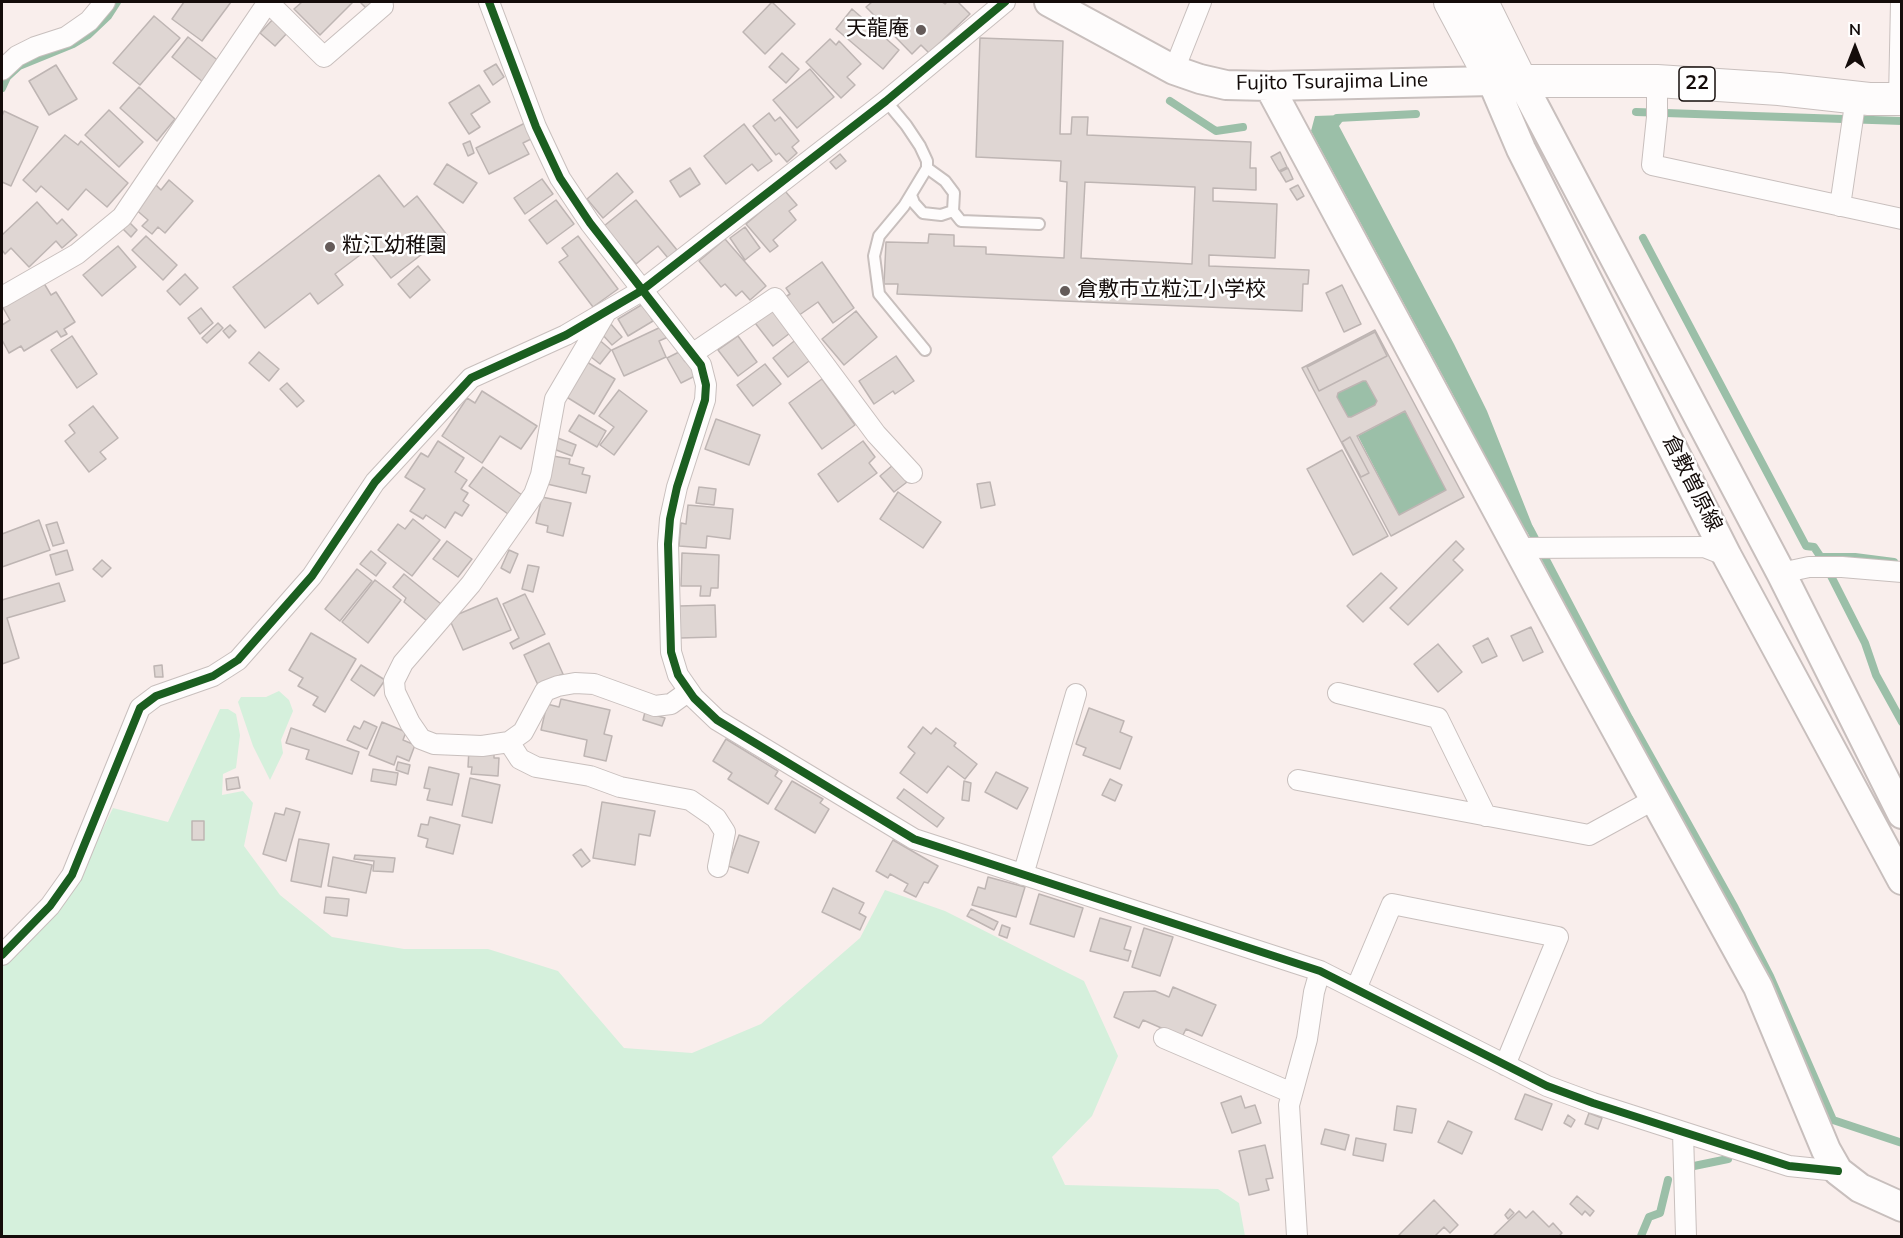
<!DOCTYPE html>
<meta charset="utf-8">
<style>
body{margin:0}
#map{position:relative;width:1903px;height:1238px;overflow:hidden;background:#f9eeec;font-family:"Nunito Sans",sans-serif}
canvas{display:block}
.frame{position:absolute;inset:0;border:3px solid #140c0a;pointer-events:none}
.north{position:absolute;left:1825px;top:18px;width:60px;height:60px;-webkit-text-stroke:4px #fff;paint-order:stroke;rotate:0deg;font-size:16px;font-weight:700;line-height:24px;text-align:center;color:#140c0a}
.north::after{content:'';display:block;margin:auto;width:21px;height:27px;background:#140c0a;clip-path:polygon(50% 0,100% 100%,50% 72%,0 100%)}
</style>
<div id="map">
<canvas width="1903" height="1238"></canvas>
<div class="frame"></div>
<div class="north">N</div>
</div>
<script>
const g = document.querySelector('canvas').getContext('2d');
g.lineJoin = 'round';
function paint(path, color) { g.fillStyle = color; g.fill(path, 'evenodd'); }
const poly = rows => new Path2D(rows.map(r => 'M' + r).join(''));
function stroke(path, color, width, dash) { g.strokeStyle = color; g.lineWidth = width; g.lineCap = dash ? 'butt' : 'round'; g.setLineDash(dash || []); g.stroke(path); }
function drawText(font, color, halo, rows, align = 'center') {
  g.font = font + ' "Nunito Sans","Noto Sans JP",sans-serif'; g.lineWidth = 5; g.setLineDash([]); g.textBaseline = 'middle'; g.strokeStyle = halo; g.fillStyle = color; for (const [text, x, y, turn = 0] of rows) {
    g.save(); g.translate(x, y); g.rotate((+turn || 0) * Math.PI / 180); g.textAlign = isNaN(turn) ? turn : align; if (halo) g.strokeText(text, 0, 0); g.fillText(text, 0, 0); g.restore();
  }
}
paint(poly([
 [279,691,289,700,293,711,281,740,283,753,270,780,253,746,238,702,241,697,266,697],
 [220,709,228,709,236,714,240,735,236,768,223,774,222,795,243,791,253,803,244,846,280,895,332,937,404,949,488,949,558,971,624,1048,692,1053,761,1024,860,938,885,890,945,911,1084,981,1118,1056,1092,1116,1052,1157,1065,1185,1218,1189,1239,1203,1245,1236,2,1236,2,966,71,893,113,808,168,822]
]), '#d5f0dc');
paint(poly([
 [1344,115,1345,118,1339,126,1454,344,1487,411,1533,527,1534,535,1525,530,1511,507,1459,406,1311,131,1315,116],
 [1363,381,1366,381,1377,401,1375,405,1351,417,1348,417,1337,397,1338,393],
 [1405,411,1446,490,1399,515,1358,436]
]), '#9bbfa8');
stroke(poly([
 [2,88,7,77,19,66,73,44,88,35,108,16,117,2],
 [1170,101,1216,131,1243,127],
 [1636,112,1902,121],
 [1337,118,1416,114],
 [1643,238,1806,546,1814,547,1822,559],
 [1530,529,1629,718,1735,908,1770,976,1833,1120,1902,1143],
 [1821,557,1855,557,1894,562],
 [1831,576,1865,643,1876,675,1902,722],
 [1694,1166,1728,1159],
 [1641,1236,1649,1217,1660,1213,1668,1180]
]), '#9bbfa8', 8);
const building = poly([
 [184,2,231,2,202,41,172,19,184,2],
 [302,2,353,2,320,35,294,9,302,2],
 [360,2,375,2,367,9,360,2],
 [772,2,795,24,765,54,743,32,772,2],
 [872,2,942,2,945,4,947,2,958,2,970,14,929,53,921,45,912,54,866,7,872,2],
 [852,9,899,50,883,69,836,29,852,9],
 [154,16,180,38,140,85,113,63,154,16],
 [275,17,289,31,275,46,260,33,275,17],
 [188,37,220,62,203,82,172,57,188,37],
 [980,38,1063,41,1060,134,1071,134,1072,117,1088,117,1087,135,1251,142,1250,168,1256,168,1256,190,1213,188,1213,201,1277,204,1275,258,1209,255,1209,266,1309,270,1308,284,1303,284,1302,311,897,294,898,284,884,284,886,242,928,243,929,234,954,235,954,246,986,247,986,254,1064,258,1067,182,1060,181,1061,161,976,157,980,38],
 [1085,182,1195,187,1192,264,1081,258,1085,182],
 [830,39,836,45,839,41,861,64,847,77,855,85,841,98,806,62,830,39],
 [782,53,799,69,786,83,769,67,782,53],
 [496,64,504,77,493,85,484,71,496,64],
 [56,65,77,99,49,115,29,81,56,65],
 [810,69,834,97,797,128,773,100,810,69],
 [479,85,490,102,471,114,480,127,469,134,449,103,479,85],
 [139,87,175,119,157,141,120,108,139,87],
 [109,110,143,142,119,167,85,135,109,110],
 [4,111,38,127,11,186,2,182,2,116,4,111],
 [769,113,775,121,780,117,799,141,792,147,797,153,787,162,779,153,776,155,753,126,769,113],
 [525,123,533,138,523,143,529,154,489,174,476,148,525,123],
 [744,124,772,161,758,171,752,164,726,184,704,156,744,124],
 [65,135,78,145,81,141,128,183,107,207,86,189,68,210,41,186,36,192,23,180,65,135],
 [470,141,474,153,468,156,463,144,470,141],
 [1280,152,1287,167,1279,171,1271,157,1280,152],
 [840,154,846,161,836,169,830,162,840,154],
 [447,164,477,183,463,203,434,184,447,164],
 [690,168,700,184,680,197,670,181,690,168],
 [1288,168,1293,179,1286,182,1280,172,1288,168],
 [617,173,633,192,603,218,587,199,617,173],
 [379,175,404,207,417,196,447,235,391,278,368,249,335,274,343,285,318,304,310,293,265,328,233,287,379,175],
 [542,179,553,194,525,214,514,198,542,179],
 [169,180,193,201,165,233,158,227,152,234,142,226,148,220,134,208,155,184,161,190,169,180],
 [1298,185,1304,196,1297,200,1290,189,1298,185],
 [785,191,797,205,789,211,796,220,773,240,778,246,770,252,746,224,785,191],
 [556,200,574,224,547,244,529,220,556,200],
 [636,200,677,250,668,258,658,246,636,264,604,226,636,200],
 [37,202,57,224,62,219,77,235,62,248,56,241,29,267,11,248,5,254,2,250,2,235,37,202],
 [127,220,137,230,131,237,120,226,127,220],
 [745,227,760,248,745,260,730,238,745,227],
 [146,236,177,265,163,280,132,250,146,236],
 [578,236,618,289,593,307,559,262,568,256,562,248,578,236],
 [725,239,766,286,750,300,742,291,736,296,725,284,721,287,699,261,725,239],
 [118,246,136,267,102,296,83,275,118,246],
 [822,262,854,308,833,323,818,302,795,318,782,299,790,294,786,288,822,262],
 [418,266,430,280,410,298,398,284,418,266],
 [185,274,198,288,180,305,167,291,185,274],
 [42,280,51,295,56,292,75,322,64,329,67,334,61,337,57,331,24,351,21,346,9,353,2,340,2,325,10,320,2,306,42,280],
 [1342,285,1361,324,1344,332,1326,293,1342,285],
 [772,303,794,330,773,346,752,319,772,303],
 [643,304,653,321,628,336,618,319,643,304],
 [201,308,213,323,200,334,188,318,201,308],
 [856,311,877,337,844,365,822,339,856,311],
 [218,323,223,328,207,343,202,338,218,323],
 [610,323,622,337,612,345,600,332,610,323],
 [230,325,236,331,229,338,223,331,230,325],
 [663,326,668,337,659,341,666,357,624,376,612,350,663,326],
 [1375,330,1464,497,1391,536,1302,368,1375,330],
 [1375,332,1387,356,1319,391,1307,367,1375,332],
 [1363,381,1366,381,1377,401,1375,405,1351,417,1348,417,1337,397,1338,393,1363,381],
 [1405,411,1446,490,1399,515,1357,436,1405,411],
 [1350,437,1369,473,1361,477,1342,442,1350,437],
 [1375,332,1387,356,1319,391,1307,367,1375,332],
 [72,336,97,374,77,388,51,350,72,336],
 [738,336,757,362,738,376,718,350,738,336],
 [597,338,611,350,600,364,586,353,597,338],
 [798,338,813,358,788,377,773,358,798,338],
 [683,350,697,375,681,383,667,358,683,350],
 [259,352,279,369,269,381,249,363,259,352],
 [896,356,914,381,895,394,893,391,874,404,859,381,896,356],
 [587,362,615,379,594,414,565,396,587,362],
 [765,364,781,384,753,406,737,385,765,364],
 [822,379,855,425,822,449,789,403,822,379],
 [287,383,304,401,297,407,280,389,287,383],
 [619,390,647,411,614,455,600,445,614,427,599,416,619,390],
 [482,391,537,426,521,449,500,436,482,463,442,436,467,398,475,403,482,391],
 [93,406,118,438,100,452,106,459,89,472,65,441,75,433,69,425,93,406],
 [579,415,606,431,597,447,569,431,579,415],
 [716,419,760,435,749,465,705,449,716,419],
 [555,437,576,445,572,456,551,448,555,437],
 [1350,437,1369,473,1361,477,1342,442,1350,437],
 [438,441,464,458,455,472,467,480,461,489,468,493,463,501,469,505,462,516,455,512,445,528,426,515,423,519,410,511,425,489,405,477,421,453,428,457,438,441],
 [863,441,875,457,869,463,877,473,838,502,818,474,863,441],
 [1342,450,1388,536,1353,555,1307,469,1342,450],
 [553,456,570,459,569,464,584,468,582,474,590,476,586,493,547,484,553,456],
 [893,465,907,482,894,492,880,476,893,465],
 [483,467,522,495,508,514,469,486,483,467],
 [990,482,995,505,981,508,977,484,990,482],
 [699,487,716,489,714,505,696,503,699,487],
 [898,492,941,522,923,548,880,519,898,492],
 [542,497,571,503,563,536,547,532,548,526,536,523,542,497],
 [688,505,733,509,730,539,707,536,706,548,679,546,681,523,686,524,688,505],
 [413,519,440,540,412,576,378,550,398,524,405,529,413,519],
 [39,520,50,550,2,567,2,534,39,520],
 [57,522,64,543,53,546,46,525,57,522],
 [447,541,472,559,458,577,433,559,447,541],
 [1456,541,1464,549,1453,560,1463,570,1408,625,1390,608,1456,541],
 [67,550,73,570,56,575,50,555,67,550],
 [509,550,518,554,510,573,501,568,509,550],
 [371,551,386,563,376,576,360,564,371,551],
 [682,553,719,555,718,588,711,588,710,596,700,596,701,586,681,586,682,553],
 [102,560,111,568,102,577,93,569,102,560],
 [528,565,539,567,533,592,522,589,528,565],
 [357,569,372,581,340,621,325,609,357,569],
 [1381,573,1397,588,1363,622,1347,606,1381,573],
 [404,574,441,604,427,621,404,602,406,598,393,587,404,574],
 [375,580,401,600,368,643,342,622,375,580],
 [59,583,65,601,7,618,19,658,2,664,2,600,59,583],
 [525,594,545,634,513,649,510,643,519,638,503,604,525,594],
 [497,598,511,630,463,650,449,618,497,598],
 [715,605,716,637,680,638,679,606,715,605],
 [1531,627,1543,652,1523,661,1511,636,1531,627],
 [311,633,356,659,325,712,313,705,318,697,298,686,303,678,289,670,311,633],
 [1488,638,1497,656,1482,663,1473,646,1488,638],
 [549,643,563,674,538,685,524,655,549,643],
 [1438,644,1462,672,1438,692,1414,664,1438,644],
 [162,665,163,677,155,677,154,666,162,665],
 [361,665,385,680,374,696,351,680,361,665],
 [561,699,610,710,604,734,612,736,606,761,584,756,587,740,541,730,547,704,559,707,561,699],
 [1089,708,1124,721,1120,732,1132,737,1120,769,1083,755,1086,748,1076,744,1089,708],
 [645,712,665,718,662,726,643,720,645,712],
 [364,721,377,727,367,749,347,740,354,726,360,729,364,721],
 [382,722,406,732,403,740,415,745,409,761,397,756,394,765,369,755,382,722],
 [923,727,931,734,936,728,956,743,954,746,977,764,965,779,948,766,927,793,900,773,915,753,908,747,923,727],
 [291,728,359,752,352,774,306,759,309,750,286,743,291,728],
 [726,739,778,771,775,776,782,781,768,804,728,779,732,773,713,761,726,739],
 [469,749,494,750,494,758,499,758,498,776,471,774,472,767,468,767,469,749],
 [398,762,410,765,408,774,396,770,398,762],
 [429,767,459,774,452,805,427,800,430,789,424,788,429,767],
 [373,769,398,773,396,785,371,781,373,769],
 [996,772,1028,788,1017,809,985,792,996,772],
 [238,777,240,788,227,790,226,779,238,777],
 [470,778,500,785,492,823,462,816,470,778],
 [1110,779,1122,785,1115,801,1102,795,1110,779],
 [792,781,823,799,820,803,829,809,815,833,775,809,792,781],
 [964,781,971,783,969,801,962,800,964,781],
 [904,789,944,818,937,827,897,798,904,789],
 [602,802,655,811,650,836,639,834,635,865,593,858,602,802],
 [286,808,300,812,286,861,263,854,275,813,284,815,286,808],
 [430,817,460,825,453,854,426,847,428,839,418,836,421,824,428,825,430,817],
 [192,821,204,821,204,840,192,840,192,821],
 [739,835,759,842,748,873,728,866,739,835],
 [299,839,329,844,321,887,291,881,299,839],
 [893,840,938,866,928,883,924,882,916,897,904,891,908,884,890,874,888,878,876,871,893,840],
 [581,849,590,861,582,867,573,855,581,849],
 [355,855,395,858,393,872,373,871,374,861,354,859,355,855],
 [333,857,372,865,366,893,328,886,333,857],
 [988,877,1025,887,1016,917,972,905,978,887,985,889,988,877],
 [833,888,864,903,859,913,866,917,860,930,822,912,833,888],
 [1039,894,1083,908,1074,937,1030,924,1039,894],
 [326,897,349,899,347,916,324,913,326,897],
 [971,909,998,922,994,930,967,916,971,909],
 [1100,918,1131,927,1124,949,1131,951,1128,961,1090,951,1100,918],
 [1002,925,1010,928,1007,938,999,935,1002,925],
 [1144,928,1173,937,1160,976,1132,967,1144,928],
 [1173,987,1216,1005,1202,1036,1186,1029,1182,1037,1143,1020,1139,1028,1114,1017,1124,992,1155,991,1169,997,1173,987],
 [1525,1094,1552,1104,1542,1130,1515,1119,1525,1094],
 [1241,1096,1245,1108,1255,1105,1261,1123,1232,1133,1221,1103,1241,1096],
 [1397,1106,1416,1109,1412,1133,1394,1130,1397,1106],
 [1589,1113,1602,1118,1598,1129,1585,1124,1589,1113],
 [1568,1115,1575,1120,1571,1127,1564,1123,1568,1115],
 [1448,1121,1472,1132,1462,1154,1438,1142,1448,1121],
 [1325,1129,1349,1135,1345,1150,1321,1144,1325,1129],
 [1356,1138,1386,1144,1383,1161,1353,1155,1356,1138],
 [1265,1145,1273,1178,1266,1179,1269,1190,1249,1195,1239,1151,1265,1145],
 [1577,1196,1594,1211,1590,1216,1585,1211,1582,1215,1570,1204,1577,1196],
 [1434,1200,1458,1225,1450,1233,1444,1227,1435,1236,1401,1236,1399,1235,1434,1200],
 [1510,1209,1514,1213,1508,1219,1505,1215,1510,1209],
 [1519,1211,1526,1218,1533,1211,1549,1227,1553,1223,1562,1233,1559,1236,1493,1236,1519,1211]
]);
paint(building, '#dfd6d3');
stroke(building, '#beb5b3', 1.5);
const lane = poly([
 [886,101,906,125,920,146,927,161,927,168,945,181,954,193,953,211,961,221,1039,224],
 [911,195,914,203,923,213,941,215,953,211],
 [925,350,879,294,874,256,879,236,904,206,927,168]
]);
const street = poly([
 [268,2,324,57,383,6],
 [489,2,536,127,560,178,590,223,701,365,706,385,705,400,677,487,670,519,668,544,671,652,678,675,694,698,717,720,914,839,1320,971,1547,1086,1593,1103,1789,1166,1838,1171],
 [2,70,17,56,35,47,66,37,89,21,105,2],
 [1174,70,1201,2],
 [1657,81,1657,117,1652,165,1902,219],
 [1899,99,1901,2],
 [1840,206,1854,111],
 [2,297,77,254,122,217,268,2],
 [605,314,555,399,541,475,534,494,471,584,403,663,394,681,395,692,410,723,421,739,434,744,482,746,509,742,523,732,545,691,558,686,575,683,594,684,655,706,671,704,689,691],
 [692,354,775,298,876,434,912,473],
 [1518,548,1704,547,1727,556],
 [1781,573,1809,567,1842,567,1902,572],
 [1338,693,1438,718,1486,816],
 [509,742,520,759,536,767,590,776,620,787,690,800,716,818,725,832,718,867],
 [1298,780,1589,835,1655,799],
 [1023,875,1076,694],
 [2,955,50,906,72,875,140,708,156,696,213,676,238,660,312,576,375,482,471,378,566,335,641,291,886,101,1005,2],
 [1356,989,1392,904,1558,937,1505,1065],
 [1164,1038,1292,1093],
 [1683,1133,1686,1236],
 [1297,1236,1289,1105,1307,1039,1314,992,1320,971]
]);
const secondary = poly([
 [1049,2,1174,70,1200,79,1226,85,1269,86,1492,81,1521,149,1727,556,1902,880],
 [1521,81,1781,573,1902,814],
 [1269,86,1579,662,1758,987,1826,1150,1838,1171,1860,1188,1902,1207]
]);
const primary = poly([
 [1450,2,1492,81,1657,81,1779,89,1869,99,1902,99],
 [1482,2,1521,81]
]);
stroke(lane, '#c8bfbd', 14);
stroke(street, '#c8bfbd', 22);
stroke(secondary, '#c8bfbd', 32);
stroke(primary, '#c8bfbd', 34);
stroke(lane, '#fefcfc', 10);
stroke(street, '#fefcfc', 20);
stroke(secondary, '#fefcfc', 28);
stroke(primary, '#fefcfc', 32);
stroke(poly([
 [489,2,536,127,560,178,590,223,701,365,706,385,705,400,677,487,670,519,668,544,671,652,678,675,694,698,717,720,914,839,1320,971,1547,1086,1593,1103,1789,1166,1838,1171],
 [2,955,50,906,72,875,140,708,156,696,213,676,238,660,312,576,375,482,471,378,566,335,641,291,886,101,1005,2]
]), '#1b5e20', 8);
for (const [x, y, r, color] of [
 [921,30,6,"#645b59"],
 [330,247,6,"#645b59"],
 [1065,291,6,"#645b59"]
]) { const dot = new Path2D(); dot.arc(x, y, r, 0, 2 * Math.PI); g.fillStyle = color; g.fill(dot); stroke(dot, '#fff', 2); }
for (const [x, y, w] of [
 [1697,84,36]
]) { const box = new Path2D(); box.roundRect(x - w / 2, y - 17, w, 34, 4.5); g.fillStyle = '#fff'; g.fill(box); stroke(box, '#140c0a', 1.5); }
drawText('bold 20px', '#140c0a', null, [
 ["22",1697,84]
]);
drawText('21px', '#140c0a', '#fff', [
 ["天龍庵",909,30,"right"],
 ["粒江幼稚園",342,247],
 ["倉敷市立粒江小学校",1077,291]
], 'left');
drawText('21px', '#140c0a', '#fff', [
 ["Fujito Tsurajima Line",1332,83,-1],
 ["倉敷曽原線",1691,484,63]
]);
</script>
